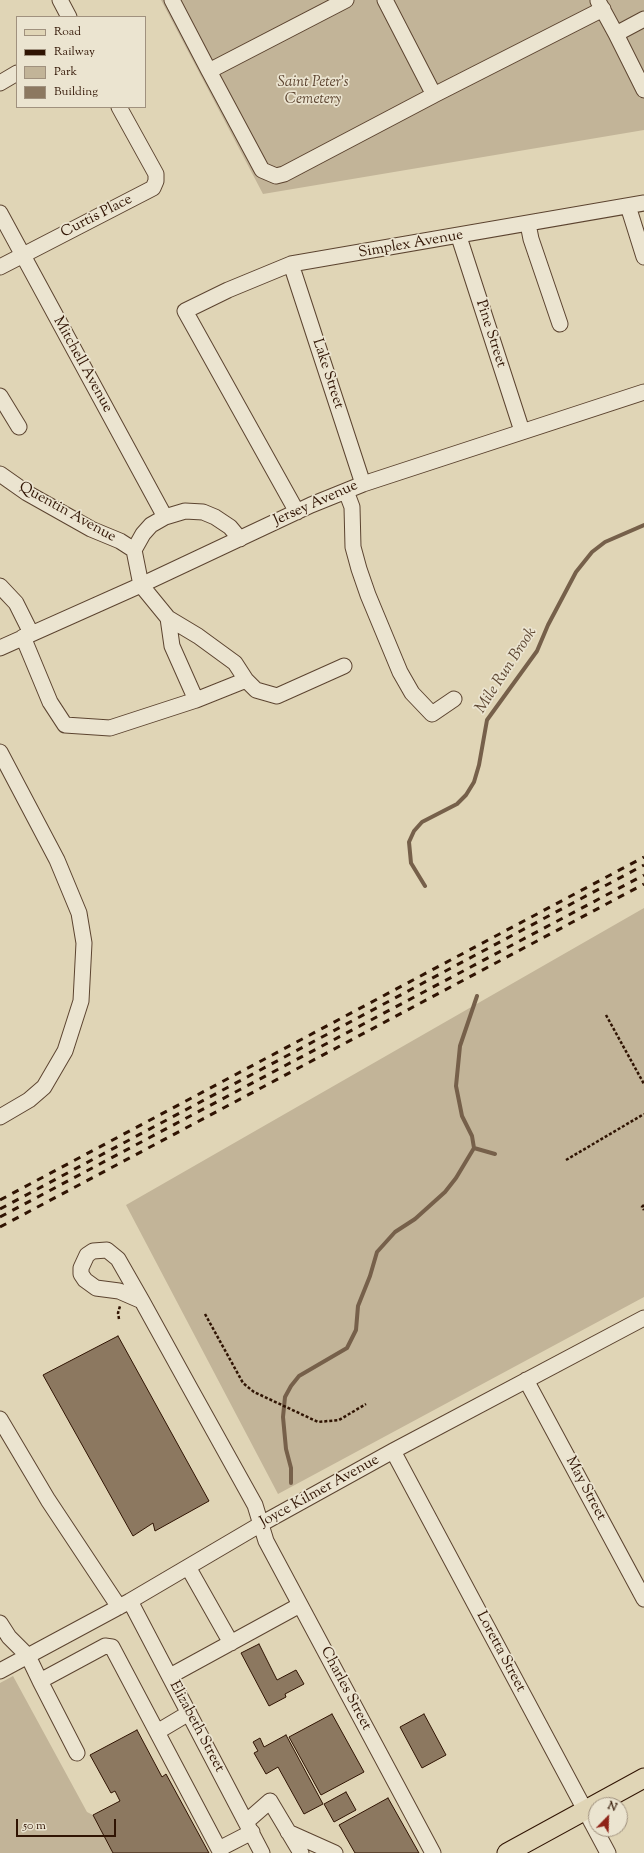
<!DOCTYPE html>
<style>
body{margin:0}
#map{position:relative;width:644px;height:1853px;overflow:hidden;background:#e0d5b6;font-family:"Sorts Mill Goudy",serif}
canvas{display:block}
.legend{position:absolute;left:16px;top:16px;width:130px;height:92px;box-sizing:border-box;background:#ebe4d0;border:1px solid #a0917e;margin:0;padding:5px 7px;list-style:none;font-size:12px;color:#301403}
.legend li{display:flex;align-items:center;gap:8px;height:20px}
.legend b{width:20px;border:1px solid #a0917e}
.north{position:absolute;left:588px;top:1797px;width:40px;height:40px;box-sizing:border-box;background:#ebe4d0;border:1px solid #a0917e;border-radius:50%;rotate:23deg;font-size:11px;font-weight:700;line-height:16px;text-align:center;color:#301403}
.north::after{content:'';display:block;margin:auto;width:14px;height:18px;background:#8f2418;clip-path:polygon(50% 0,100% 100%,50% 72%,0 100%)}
.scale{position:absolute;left:16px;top:1819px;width:100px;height:18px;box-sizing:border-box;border:2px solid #301403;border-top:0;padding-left:5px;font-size:12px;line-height:14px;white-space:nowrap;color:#301403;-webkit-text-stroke:3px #ebe4d0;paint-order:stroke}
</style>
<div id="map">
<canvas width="644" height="1853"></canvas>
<ul class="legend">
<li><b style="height:5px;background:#e0d5b6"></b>Road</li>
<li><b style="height:5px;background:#301403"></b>Railway</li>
<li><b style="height:11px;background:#c2b498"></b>Park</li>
<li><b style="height:11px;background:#8c7860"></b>Building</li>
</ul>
<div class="north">N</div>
<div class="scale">50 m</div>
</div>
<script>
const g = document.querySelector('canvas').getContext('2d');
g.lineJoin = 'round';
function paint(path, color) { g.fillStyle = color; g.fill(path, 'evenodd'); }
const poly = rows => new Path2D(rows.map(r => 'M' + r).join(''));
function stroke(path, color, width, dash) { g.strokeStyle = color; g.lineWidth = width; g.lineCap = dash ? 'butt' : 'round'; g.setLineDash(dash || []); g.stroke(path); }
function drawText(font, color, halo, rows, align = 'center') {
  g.font = font + ' "Sorts Mill Goudy",serif'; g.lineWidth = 3.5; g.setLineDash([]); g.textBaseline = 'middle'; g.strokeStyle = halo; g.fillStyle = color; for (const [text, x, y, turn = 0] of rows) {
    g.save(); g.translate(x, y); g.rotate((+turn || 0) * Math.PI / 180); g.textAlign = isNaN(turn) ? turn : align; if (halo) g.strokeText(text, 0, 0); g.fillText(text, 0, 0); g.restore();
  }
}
paint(poly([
 [161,0,644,0,644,130,263,194],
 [644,908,644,1297,278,1494,126,1205],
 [13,1676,87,1812,93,1815,113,1853,0,1853,0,1683]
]), '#c2b498');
stroke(poly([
 [425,886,411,863,409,842,414,831,422,822,457,804,466,795,474,782,479,765,487,720,537,651,548,625,576,572,592,552,605,542,644,525],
 [474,1148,495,1154],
 [291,1483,291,1468,286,1449,283,1417,285,1397,291,1386,299,1376,347,1348,356,1330,358,1306,370,1276,377,1252,395,1232,415,1219,445,1192,456,1178,474,1148,472,1136,462,1116,456,1086,460,1046,477,996]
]), '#76604a', 4);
const building = poly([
 [118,1336,209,1501,155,1531,153,1523,133,1536,43,1375,118,1336],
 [259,1644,277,1680,296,1670,304,1684,285,1694,286,1697,269,1706,241,1653,259,1644],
 [332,1714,364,1772,321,1795,289,1737,332,1714],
 [424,1714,446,1755,422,1768,400,1727,424,1714],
 [137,1730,162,1777,166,1774,209,1853,113,1853,93,1815,120,1801,115,1791,111,1793,90,1755,137,1730],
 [286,1735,323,1804,304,1814,278,1767,266,1774,254,1753,258,1751,253,1742,260,1738,264,1747,286,1735],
 [346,1792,356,1810,334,1822,324,1804,346,1792],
 [388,1798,419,1853,355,1853,339,1825,388,1798]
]);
paint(building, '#8c7860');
stroke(building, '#301403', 1);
const minor = poly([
 [60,0,69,17],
 [172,0,209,71,346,0],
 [598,1,616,34,644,19],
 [616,34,644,90],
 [209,71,262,170,276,176,284,174,434,95,385,0],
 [0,83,17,73],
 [434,95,603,9],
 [628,206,644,257],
 [0,213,165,517],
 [528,224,531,239,560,324],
 [459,237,522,431],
 [291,264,363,484],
 [0,267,153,188,156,181,156,174,119,107],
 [0,396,19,427],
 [0,474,27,493,91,529,120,541,134,550],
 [346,491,352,507,353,547,359,569,368,595,400,672,412,693,432,714,454,699],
 [297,512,185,311,228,290,291,264,644,203],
 [0,586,16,603,31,633],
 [168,618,198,636,235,663,246,680,256,690,277,696,344,666],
 [23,637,50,702,65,725,110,728,196,700,172,646,168,618,141,585,134,550,143,534,151,525,165,517,185,511,203,512,215,517,230,527,240,539],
 [0,648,141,585,311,505,363,484,644,392],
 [196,700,246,680],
 [0,752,57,860,79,913,84,943,81,1001,65,1051,44,1087,29,1100,0,1117],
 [142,1301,119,1291,96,1288,85,1280,81,1274,81,1268,87,1255,93,1251,107,1250,118,1259,142,1301,190,1388,255,1505,266,1541,433,1853],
 [526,1380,644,1599],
 [0,1419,48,1500,119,1607],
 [393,1451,608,1853],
 [188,1567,231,1643],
 [130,1601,262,1853],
 [0,1623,9,1637,28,1656,40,1681],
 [0,1671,130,1601,261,1524,393,1451,644,1318],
 [170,1676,300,1605],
 [157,1732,189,1713],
 [77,1753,40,1681,105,1646,112,1647,221,1853],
 [246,1822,270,1801,301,1853],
 [288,1832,335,1853],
 [219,1849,252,1832]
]);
const major = poly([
 [507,1853,644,1778]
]);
stroke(minor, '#5c4430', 17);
stroke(major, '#301403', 21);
stroke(poly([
 [606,1015,644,1084],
 [566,1160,644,1114],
 [644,1205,642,1207,644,1210],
 [205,1314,243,1383,254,1392,318,1422,339,1420,366,1404],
 [119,1319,118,1313,120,1306]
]), '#301403', 2.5, [3, 2]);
stroke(minor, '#ebe4d0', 15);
stroke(major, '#e0d5b6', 19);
stroke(poly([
 [0,1200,644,857],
 [0,1209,644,865],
 [0,1217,644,875],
 [0,1227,644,884]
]), '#301403', 3, [7, 7]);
drawText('italic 15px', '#5c4430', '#ebe4d0', [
 ["Saint Peter's",313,83],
 ["Cemetery",313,100]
]);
drawText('15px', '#301403', '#ebe4d0', [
 ["Curtis Place",97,217,-27],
 ["Simplex Avenue",411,245,-10],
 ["Pine Street",490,334,72],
 ["Mitchell Avenue",82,365,61],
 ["Lake Street",327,374,72],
 ["Jersey Avenue",316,504,-24],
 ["Quentin Avenue",67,513,29],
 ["May Street",585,1489,62],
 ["Joyce Kilmer Avenue",320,1492,-29],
 ["Loretta Street",500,1652,62],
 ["Charles Street",345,1689,62],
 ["Elizabeth Street",196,1727,62]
]);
drawText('italic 16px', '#5e4732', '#ebe4d0', [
 ["Mile Run Brook",507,671,-57]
]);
</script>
